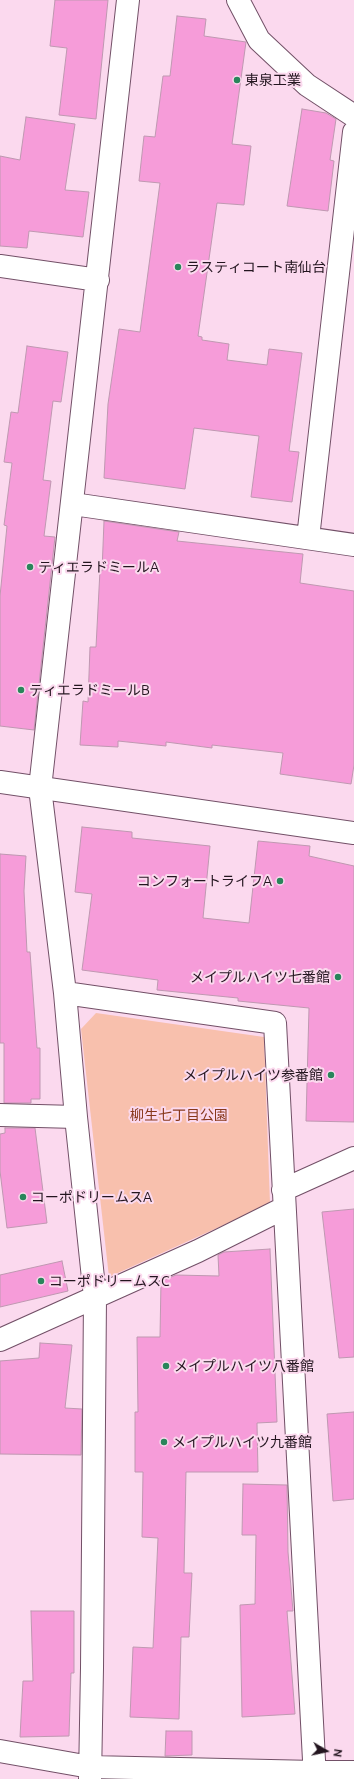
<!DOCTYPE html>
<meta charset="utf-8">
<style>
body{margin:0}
#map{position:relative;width:354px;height:1779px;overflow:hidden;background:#fbd9ee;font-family:Ubuntu,sans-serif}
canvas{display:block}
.north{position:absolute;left:306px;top:1731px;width:40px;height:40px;-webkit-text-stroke:3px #fbd9ee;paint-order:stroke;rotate:99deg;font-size:11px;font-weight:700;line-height:16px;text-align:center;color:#23151f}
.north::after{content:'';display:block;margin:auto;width:14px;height:18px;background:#23151f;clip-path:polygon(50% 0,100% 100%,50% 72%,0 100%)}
</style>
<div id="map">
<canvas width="354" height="1779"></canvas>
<div class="north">N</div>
</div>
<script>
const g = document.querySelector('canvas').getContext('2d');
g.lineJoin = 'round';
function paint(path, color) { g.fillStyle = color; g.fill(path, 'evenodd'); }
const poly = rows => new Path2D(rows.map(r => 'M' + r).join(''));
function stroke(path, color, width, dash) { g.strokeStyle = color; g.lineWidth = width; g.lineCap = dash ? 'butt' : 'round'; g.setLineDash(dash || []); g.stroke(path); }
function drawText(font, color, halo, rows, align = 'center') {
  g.font = font + ' Ubuntu,"Noto Sans JP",sans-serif'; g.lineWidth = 4; g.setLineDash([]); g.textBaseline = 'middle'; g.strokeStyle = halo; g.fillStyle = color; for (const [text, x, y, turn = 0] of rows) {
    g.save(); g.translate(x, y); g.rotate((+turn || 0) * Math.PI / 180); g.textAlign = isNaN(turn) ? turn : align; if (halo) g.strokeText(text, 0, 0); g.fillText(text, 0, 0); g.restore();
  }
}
paint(poly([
 [96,1013,264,1037,270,1204,109,1277,81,1029]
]), '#f8c0ad');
const building = poly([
 [55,0,108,0,96,119,59,115,67,48,50,46,55,0],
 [177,16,206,19,204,36,246,42,232,144,251,146,244,205,217,203,198,336,202,337,202,340,229,344,227,360,267,365,269,349,302,353,289,451,299,452,292,502,251,497,259,436,194,428,185,489,104,478,108,404,119,329,140,332,160,183,139,181,144,136,155,137,163,76,170,76,177,16],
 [302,109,326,113,336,119,330,160,334,161,328,211,287,206,302,109],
 [26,117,75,124,65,190,89,192,83,237,29,231,27,248,0,246,0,156,20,160,26,117],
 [27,346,68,352,61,402,53,401,43,480,51,481,44,536,55,537,34,730,0,726,0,596,7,526,4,525,12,463,4,462,11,412,18,413,27,346],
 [104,521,179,532,177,541,303,554,300,583,354,591,354,765,351,784,280,774,283,753,212,745,212,748,166,742,166,746,118,741,118,747,80,745,83,701,88,702,90,647,96,647,100,570,102,571,104,521],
 [82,827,132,832,132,838,210,846,203,918,249,923,258,841,310,846,309,856,354,866,354,1122,306,1121,309,1008,238,1001,238,998,157,990,158,980,82,970,92,894,75,892,82,827],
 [0,854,26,856,24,891,27,952,30,952,37,1048,40,1048,40,1099,31,1099,31,1103,4,1103,4,1043,0,1043,0,854],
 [5,1128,35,1128,47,1223,7,1228,0,1171,0,1134,5,1133,5,1128],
 [354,1209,354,1357,339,1358,322,1212,354,1209],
 [270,1249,277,1422,257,1423,258,1472,186,1472,184,1573,192,1573,189,1637,181,1637,179,1719,130,1717,133,1647,153,1648,158,1538,142,1537,143,1472,135,1472,135,1412,138,1412,137,1337,160,1337,161,1281,176,1275,219,1276,218,1255,224,1252,270,1249],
 [62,1261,68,1291,0,1307,0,1275,62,1261],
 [40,1343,72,1345,65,1408,82,1409,81,1455,0,1454,0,1361,39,1358,40,1343],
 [354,1412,354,1499,333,1501,327,1414,354,1412],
 [243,1484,287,1485,288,1552,293,1611,287,1611,295,1714,242,1717,240,1605,255,1604,256,1535,242,1535,243,1484],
 [31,1611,74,1611,74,1673,71,1673,69,1736,20,1737,23,1681,33,1681,31,1611],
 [166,1731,192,1731,192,1755,165,1756,166,1731]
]);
paint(building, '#f69cd9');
stroke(building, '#bf98b1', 1);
const street = poly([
 [238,0,259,40,307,85,354,116],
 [0,266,98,280],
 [73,504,354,545],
 [308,538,354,132],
 [65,993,275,1023,315,1779],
 [0,1115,76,1117],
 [283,1190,354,1158],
 [0,1340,198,1251,284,1208],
 [0,1751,90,1767,315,1772,354,1772],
 [90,1779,92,1668,95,1297,76,1117,65,993,40,788,128,0]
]);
const secondary = poly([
 [0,782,354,833]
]);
stroke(street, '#725067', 24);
stroke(secondary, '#725067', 24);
stroke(street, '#fff', 22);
stroke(secondary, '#fff', 22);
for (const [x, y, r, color] of [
 [237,80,4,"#29855b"],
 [178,267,4,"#29855b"],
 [30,567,4,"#29855b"],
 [21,690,4,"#29855b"],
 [280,881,4,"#29855b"],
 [338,977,4,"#29855b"],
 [331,1075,4,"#29855b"],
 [23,1197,4,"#29855b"],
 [41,1281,4,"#29855b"],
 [166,1366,4,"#29855b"],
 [164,1442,4,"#29855b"]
]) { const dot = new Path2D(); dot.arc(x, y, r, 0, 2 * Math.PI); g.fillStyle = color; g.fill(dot); stroke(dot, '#fbd9ee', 1.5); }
drawText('14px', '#23151f', '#fbd9ee', [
 ["東泉工業",245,80],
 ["ラスティコート南仙台",186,267],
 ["ティエラドミールA",38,567],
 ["ティエラドミールB",29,690],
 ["コンフォートライフA",272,881,"right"],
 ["メイプルハイツ七番館",330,977,"right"],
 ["メイプルハイツ参番館",323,1075,"right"],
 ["コーポドリームスA",31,1197],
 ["コーポドリームスC",49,1281],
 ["メイプルハイツ八番館",174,1366],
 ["メイプルハイツ九番館",172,1442]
], 'left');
drawText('14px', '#88381b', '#fbd9ee', [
 ["柳生七丁目公園",179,1115]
]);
</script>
